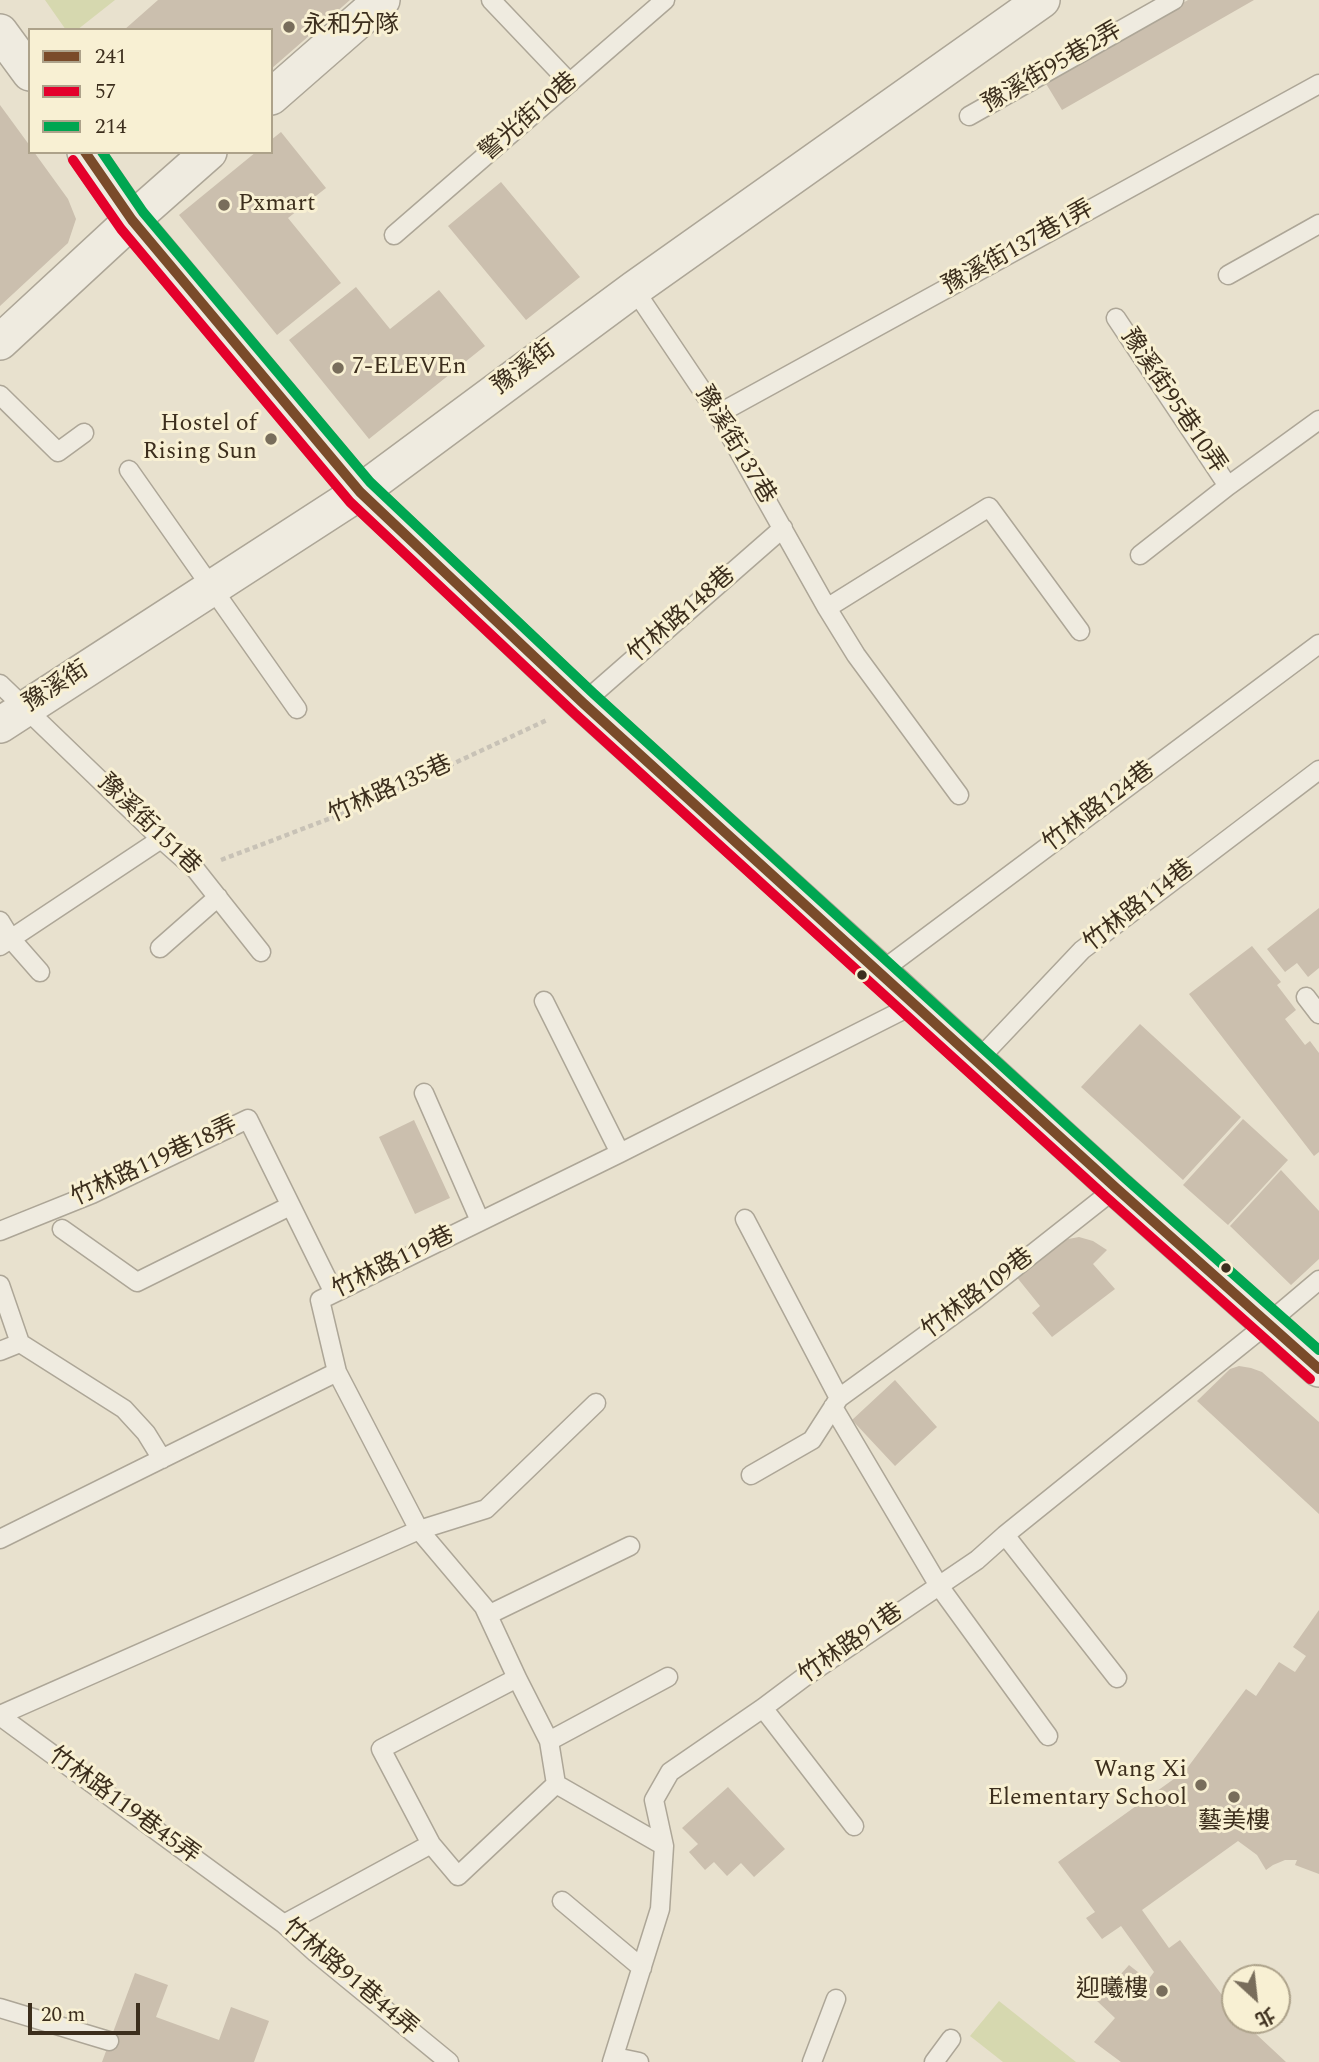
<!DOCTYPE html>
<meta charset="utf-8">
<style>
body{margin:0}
#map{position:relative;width:1319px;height:2062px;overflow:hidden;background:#e8e1ce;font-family:Spectral,"Noto Sans TC",serif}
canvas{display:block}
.legend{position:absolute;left:28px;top:28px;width:245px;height:126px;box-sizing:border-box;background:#f8f0d3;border:2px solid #ada28a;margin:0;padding:9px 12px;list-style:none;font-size:21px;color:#3c2e1d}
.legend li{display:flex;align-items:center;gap:14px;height:35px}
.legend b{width:35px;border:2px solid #ada28a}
.north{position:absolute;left:1221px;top:1964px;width:70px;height:70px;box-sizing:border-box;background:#f8f0d3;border:2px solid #ada28a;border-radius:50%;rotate:153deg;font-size:19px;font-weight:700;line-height:28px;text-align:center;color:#3c2e1d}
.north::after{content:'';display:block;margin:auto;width:24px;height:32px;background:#786d5b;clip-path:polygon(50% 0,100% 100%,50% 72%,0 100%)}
.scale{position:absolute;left:28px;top:2003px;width:112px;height:32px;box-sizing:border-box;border:4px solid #3c2e1d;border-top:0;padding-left:9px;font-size:21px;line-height:24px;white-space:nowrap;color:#3c2e1d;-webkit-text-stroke:5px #f8f0d3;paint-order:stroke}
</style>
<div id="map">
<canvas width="1319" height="2062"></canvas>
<ul class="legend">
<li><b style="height:9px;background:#7a4b2a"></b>241</li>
<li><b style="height:9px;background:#e4002b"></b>57</li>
<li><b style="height:9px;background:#00a651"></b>214</li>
</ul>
<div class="north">北</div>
<div class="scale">20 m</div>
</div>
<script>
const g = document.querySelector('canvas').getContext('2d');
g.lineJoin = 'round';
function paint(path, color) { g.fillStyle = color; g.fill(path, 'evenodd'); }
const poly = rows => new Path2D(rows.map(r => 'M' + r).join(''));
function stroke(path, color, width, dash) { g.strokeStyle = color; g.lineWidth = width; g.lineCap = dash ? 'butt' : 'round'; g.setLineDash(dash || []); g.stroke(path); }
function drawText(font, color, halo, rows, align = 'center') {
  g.font = font + ' Spectral,"Noto Sans TC",serif'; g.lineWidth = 6; g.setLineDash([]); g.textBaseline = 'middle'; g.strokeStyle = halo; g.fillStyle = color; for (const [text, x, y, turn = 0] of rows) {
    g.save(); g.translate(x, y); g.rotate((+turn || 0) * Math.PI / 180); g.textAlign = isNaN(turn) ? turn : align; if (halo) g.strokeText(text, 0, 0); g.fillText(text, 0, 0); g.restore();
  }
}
paint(poly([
 [45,0,115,0,77,30,66,30],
 [999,2001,1076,2062,1003,2062,970,2036]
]), '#d6d8af');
paint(poly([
 [158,0,350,0,271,69,271,30,124,30],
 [1188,0,1254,0,1062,110,1045,82],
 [0,105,30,146,30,152,34,152,68,199,76,219,68,243,0,306],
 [281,132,326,188,288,218,341,283,277,335,179,215,256,152,271,152,271,140],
 [501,182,580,277,526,320,448,226],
 [356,287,390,329,439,290,485,346,369,439,289,340],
 [1319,908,1319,968,1308,977,1297,963,1285,972,1267,949],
 [1252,946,1281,982,1277,985,1296,1010,1285,1019,1305,1045,1310,1041,1319,1053,1319,1152,1314,1156,1189,994],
 [1140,1024,1241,1117,1183,1180,1081,1087],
 [1243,1119,1288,1160,1228,1225,1183,1185],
 [414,1120,450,1198,415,1214,379,1137],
 [1281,1170,1319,1211,1319,1259,1291,1285,1230,1226],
 [1079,1237,1093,1241,1107,1250,1093,1264,1115,1289,1052,1337,1032,1313,1040,1306,1015,1275,1063,1240],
 [1239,1366,1251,1368,1262,1372,1319,1422,1319,1514,1197,1401,1230,1369],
 [895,1380,937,1427,895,1466,852,1420],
 [1319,1610,1319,1874,1295,1865,1297,1860,1285,1860,1273,1865,1266,1870,1257,1855,1238,1841,1142,1910,1169,1948,1180,1940,1235,2012,1235,2020,1241,2020,1286,2062,1121,2062,1094,2042,1115,2018,1097,2001,1129,1965,1148,1980,1154,1972,1121,1926,1102,1939,1086,1918,1095,1912,1058,1862,1185,1771,1246,1689,1256,1696,1279,1662,1295,1672,1306,1656,1293,1647],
 [728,1787,785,1849,754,1877,741,1863,727,1876,714,1862,705,1870,689,1852,698,1844,682,1828],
 [135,1973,168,1985,156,2017,219,2040,231,2007,269,2021,254,2062,102,2062]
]), '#cbbfae');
const lane = poly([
 [491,0,570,83],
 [969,116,1174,0],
 [394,235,665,0],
 [1228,275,1319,224],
 [634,289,718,414,827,608,856,655,959,795],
 [1116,318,1228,486],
 [0,395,58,452,84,433],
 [718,414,1319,84],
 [129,470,297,709],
 [1140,555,1228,486,1319,420],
 [827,608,989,507,1080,631],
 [0,684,161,839,196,870,261,952],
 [583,703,783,528],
 [0,921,11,939,40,972],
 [0,946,161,839],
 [160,948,218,897],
 [880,972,1319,644],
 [1306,997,1319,1014],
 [544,1001,620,1153],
 [977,1061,1082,950,1319,770],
 [424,1093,480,1221],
 [745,1219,839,1398],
 [62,1229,137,1282,290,1206],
 [0,1231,92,1194,248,1119,334,1293],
 [0,1285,20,1343],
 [0,1351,20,1343,124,1409,146,1433,162,1459],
 [596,1403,486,1509,419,1530,490,1614,630,1546],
 [833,1407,939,1586,1048,1736],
 [751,1475,812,1440,839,1398,974,1300,1116,1188],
 [1005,1535,1117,1678],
 [0,1539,337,1372],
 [484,1607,517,1678],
 [763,1708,854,1826],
 [0,1715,419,1530,337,1372,320,1300,620,1153,915,1004],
 [0,1716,284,1924,316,1953,449,2062],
 [549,1741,668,1677],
 [556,1784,458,1876,431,1844,381,1749,517,1678,549,1741,556,1784,664,1846],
 [562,1901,642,1968],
 [284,1924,431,1844],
 [0,2008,109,2041],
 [615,2057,639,2062],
 [612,2062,660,1909,664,1846,654,1800,670,1772,763,1708,803,1678,977,1560,1005,1535,1267,1324,1319,1280],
 [812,2062,836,1999],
 [934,2062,951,2039]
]);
const street = poly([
 [0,32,30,73],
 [271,97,382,0],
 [85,152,132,220,360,492,583,703,880,972,1116,1188,1319,1369],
 [0,342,132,220,209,152],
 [0,725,360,492,634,289,1042,0]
]);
stroke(lane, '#ada697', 21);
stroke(street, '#ada697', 38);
stroke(poly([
 [221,860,360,807,547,720]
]), '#c8c2b6', 4.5, [5, 3.5]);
stroke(lane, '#efebe0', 18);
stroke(street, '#efebe0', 35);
stroke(poly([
 [85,152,132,220,360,492,583,703,1116,1188,1319,1369]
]), '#7a4b2a', 10);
stroke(poly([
 [73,160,121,229,350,502,574,713,1107,1198,1310,1379]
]), '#e4002b', 10);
stroke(poly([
 [102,152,143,212,370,482,593,693,1125,1178,1319,1350]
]), '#00a651', 10);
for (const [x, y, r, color] of [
 [289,27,7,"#786d5b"],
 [224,205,7,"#786d5b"],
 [338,368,7,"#786d5b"],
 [271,439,7,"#786d5b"],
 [862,975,6,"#3c2e1d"],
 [1226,1268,6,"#3c2e1d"],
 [1201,1785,7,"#786d5b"],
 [1234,1797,7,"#786d5b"],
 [1162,1991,7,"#786d5b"]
]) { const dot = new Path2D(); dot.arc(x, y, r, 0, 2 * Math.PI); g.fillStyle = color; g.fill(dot); stroke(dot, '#f8f0d3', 2.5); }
drawText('24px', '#3c2e1d', '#f8f0d3', [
 ["永和分隊",303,27],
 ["Pxmart",238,205],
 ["7-ELEVEn",352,368],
 ["Hostel of",257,425,"right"],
 ["Rising Sun",257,453,"right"],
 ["Wang Xi",1187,1771,"right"],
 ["Elementary School",1187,1799,"right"],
 ["藝美樓",1234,1823,"center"],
 ["迎曦樓",1148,1991,"right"]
], 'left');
drawText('24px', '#3c2e1d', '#f8f0d3', [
 ["豫溪街95巷2弄",1053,69,-30],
 ["警光街10巷",530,118,-41],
 ["豫溪街137巷1弄",1019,249,-29],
 ["豫溪街",525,369,-37],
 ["豫溪街95巷10弄",1172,402,56],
 ["豫溪街137巷",734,446,59],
 ["竹林路148巷",683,616,-41],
 ["豫溪街",57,688,-33],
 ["竹林路135巷",391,791,-24],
 ["竹林路124巷",1100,808,-37],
 ["豫溪街151巷",148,826,44],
 ["竹林路114巷",1140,907,-38],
 ["竹林路119巷18弄",155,1163,-25],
 ["竹林路119巷",394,1264,-26],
 ["竹林路109巷",979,1295,-37],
 ["竹林路91巷",852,1645,-35],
 ["竹林路119巷45弄",123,1807,36],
 ["竹林路91巷44弄",349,1979,40]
]);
</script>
